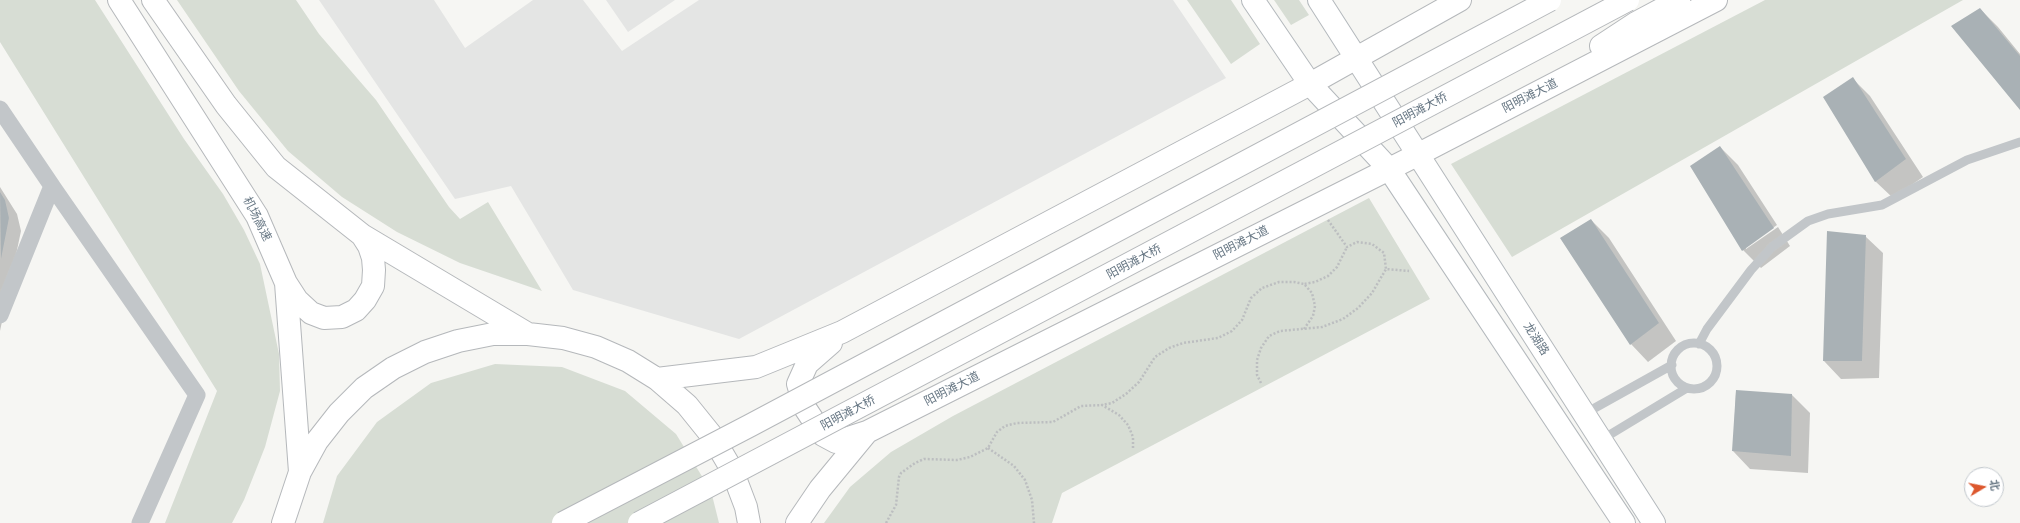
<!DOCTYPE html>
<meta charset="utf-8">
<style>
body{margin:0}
#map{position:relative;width:2020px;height:523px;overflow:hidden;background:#f6f6f3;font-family:Montserrat,"Noto Sans SC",sans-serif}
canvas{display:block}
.north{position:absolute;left:1964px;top:467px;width:40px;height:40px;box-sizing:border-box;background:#fff;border:1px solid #c2c8cd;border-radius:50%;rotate:80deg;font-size:11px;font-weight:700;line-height:16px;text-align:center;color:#667683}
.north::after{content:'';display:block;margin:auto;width:14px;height:18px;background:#dc572d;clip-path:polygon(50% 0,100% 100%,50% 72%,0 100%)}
</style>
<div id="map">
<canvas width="2020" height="523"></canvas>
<div class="north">北</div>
</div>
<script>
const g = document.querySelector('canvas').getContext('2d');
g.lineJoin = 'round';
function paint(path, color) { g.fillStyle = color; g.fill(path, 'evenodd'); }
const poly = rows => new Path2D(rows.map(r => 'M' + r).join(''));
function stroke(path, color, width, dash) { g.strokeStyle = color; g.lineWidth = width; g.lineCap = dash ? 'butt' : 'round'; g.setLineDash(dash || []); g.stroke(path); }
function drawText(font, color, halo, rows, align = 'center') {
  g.font = font + ' Montserrat,"Noto Sans SC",sans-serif'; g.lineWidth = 4; g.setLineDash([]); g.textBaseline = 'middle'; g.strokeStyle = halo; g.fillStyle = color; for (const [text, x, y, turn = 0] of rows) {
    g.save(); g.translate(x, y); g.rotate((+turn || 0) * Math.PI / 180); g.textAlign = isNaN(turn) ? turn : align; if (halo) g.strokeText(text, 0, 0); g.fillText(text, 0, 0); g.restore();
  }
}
paint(poly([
 [319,0,434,0,465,48,533,0,583,0,622,51,699,0,1173,0,1226,78,739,339,573,290,511,186,455,199],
 [606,0,675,0,628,32]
]), '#e4e5e4');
paint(poly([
 [0,0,95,0,184,139,223,194,244,230,260,264,279,354,280,391,265,447,244,500,232,523,165,523,217,391,0,42],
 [177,0,296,0,319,34,376,100,449,207,460,219,488,202,542,291,460,263,397,232,342,197,288,151,239,91],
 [1187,0,1231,0,1260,44,1231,64],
 [1274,0,1299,0,1309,15,1291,25],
 [1765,0,1963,0,1512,257,1451,164],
 [1369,198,1430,299,1062,493,1052,523,824,523,850,487,891,452,953,416],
 [495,364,562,367,625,391,676,434,711,491,719,523,323,523,337,476,377,422,431,383]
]), '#d7ddd4');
paint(poly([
 [1980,9,1998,27,2020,54,2020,108],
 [1852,78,1870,96,1923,177,1893,198,1875,181],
 [1720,147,1738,165,1777,225,1746,247,1746,249,1778,227,1790,246,1761,268,1743,250,1692,166],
 [0,187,17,214,21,231,0,331],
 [1591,220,1609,238,1676,341,1648,362,1631,344],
 [1865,236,1883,253,1879,378,1841,379,1824,361],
 [1736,391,1792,395,1810,413,1808,473,1750,469,1733,451]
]), '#0003');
paint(poly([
 [1980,8,2020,56,2020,110,1951,26],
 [1853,77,1906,159,1875,182,1823,97],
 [1720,146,1774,228,1742,251,1690,166],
 [0,192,5,200,9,218,1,259],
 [1591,219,1659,323,1630,345,1560,238],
 [1827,231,1866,235,1862,361,1823,361],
 [1736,390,1792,394,1791,456,1732,451]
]), '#a9b1b5');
const secondary = poly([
 [1253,0,1310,84,1389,169,1624,523],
 [1319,0,1654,523]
]);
const highway = poly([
 [119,0,257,216,286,283,300,472],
 [153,0,226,105,276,167,362,235,528,334],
 [1601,46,1636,23,1679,0],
 [286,283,297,300,311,313,324,318,342,317,356,310,365,300,373,286,374,270,373,258,369,246,362,235],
 [831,343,807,364,798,384,805,408,823,435,836,442,867,432],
 [657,379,756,367,842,332,1310,84,1460,0],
 [283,523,300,472,317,441,339,413,364,388,393,368,425,352,458,341,493,334,528,334,563,338,596,347,628,361,657,379,687,405,712,436,732,470,746,507,749,523],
 [797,523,820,489,867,432,1417,155,1716,0]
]);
stroke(secondary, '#b4b9bd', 24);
stroke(highway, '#b5b8bb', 24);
stroke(poly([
 [1328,220,1347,247,1357,242,1372,244,1384,253,1386,269,1409,271],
 [1304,329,1313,316,1315,306,1312,293,1304,284,1315,282,1328,276,1337,267,1347,247],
 [1261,383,1257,375,1257,360,1261,348,1269,336,1280,331,1322,327,1343,319,1358,308,1372,293,1386,269],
 [988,448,1014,466,1025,480,1032,500,1034,523],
 [1133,448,1133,437,1128,425,1119,415,1102,405,1112,403,1126,394,1139,382,1155,357,1169,348,1183,343,1218,338,1232,331,1242,320,1251,298,1262,288,1279,282,1294,282,1304,284],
 [886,523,896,505,899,477,901,473,915,463,924,459,957,460,970,457,988,448,997,432,1005,426,1017,423,1053,422,1081,406,1102,405]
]), '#bcbec0', 2.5, [2, 2]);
stroke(poly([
 '1671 366a23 23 0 1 1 46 0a23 23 0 1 1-46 0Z',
 [1699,344,1707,329,1751,270,1772,247,1808,221,1828,214,1882,205,1967,160,2020,142],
 [1584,414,1672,365],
 [1601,440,1687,388]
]), '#c2c6c9', 9);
stroke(poly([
 [0,109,52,186,0,315],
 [52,186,197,395,140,523]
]), '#c2c6c9', 17);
stroke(secondary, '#fff', 22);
stroke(highway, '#fff', 22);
const highwayBridge = poly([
 [563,523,751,425,1550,0],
 [639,523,1628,0]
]);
stroke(highwayBridge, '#b5b8bb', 24, []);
stroke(highwayBridge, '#fff', 22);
drawText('12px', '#667683', '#fff', [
 ["阳明滩大道",1530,96,-27],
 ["阳明滩大桥",1420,110,-28],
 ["机场高速",257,219,63],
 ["阳明滩大道",1241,243,-27],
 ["阳明滩大桥",1134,262,-28],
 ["龙湖路",1536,339,57],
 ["阳明滩大道",952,389,-27],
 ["阳明滩大桥",848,413,-28]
]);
</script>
